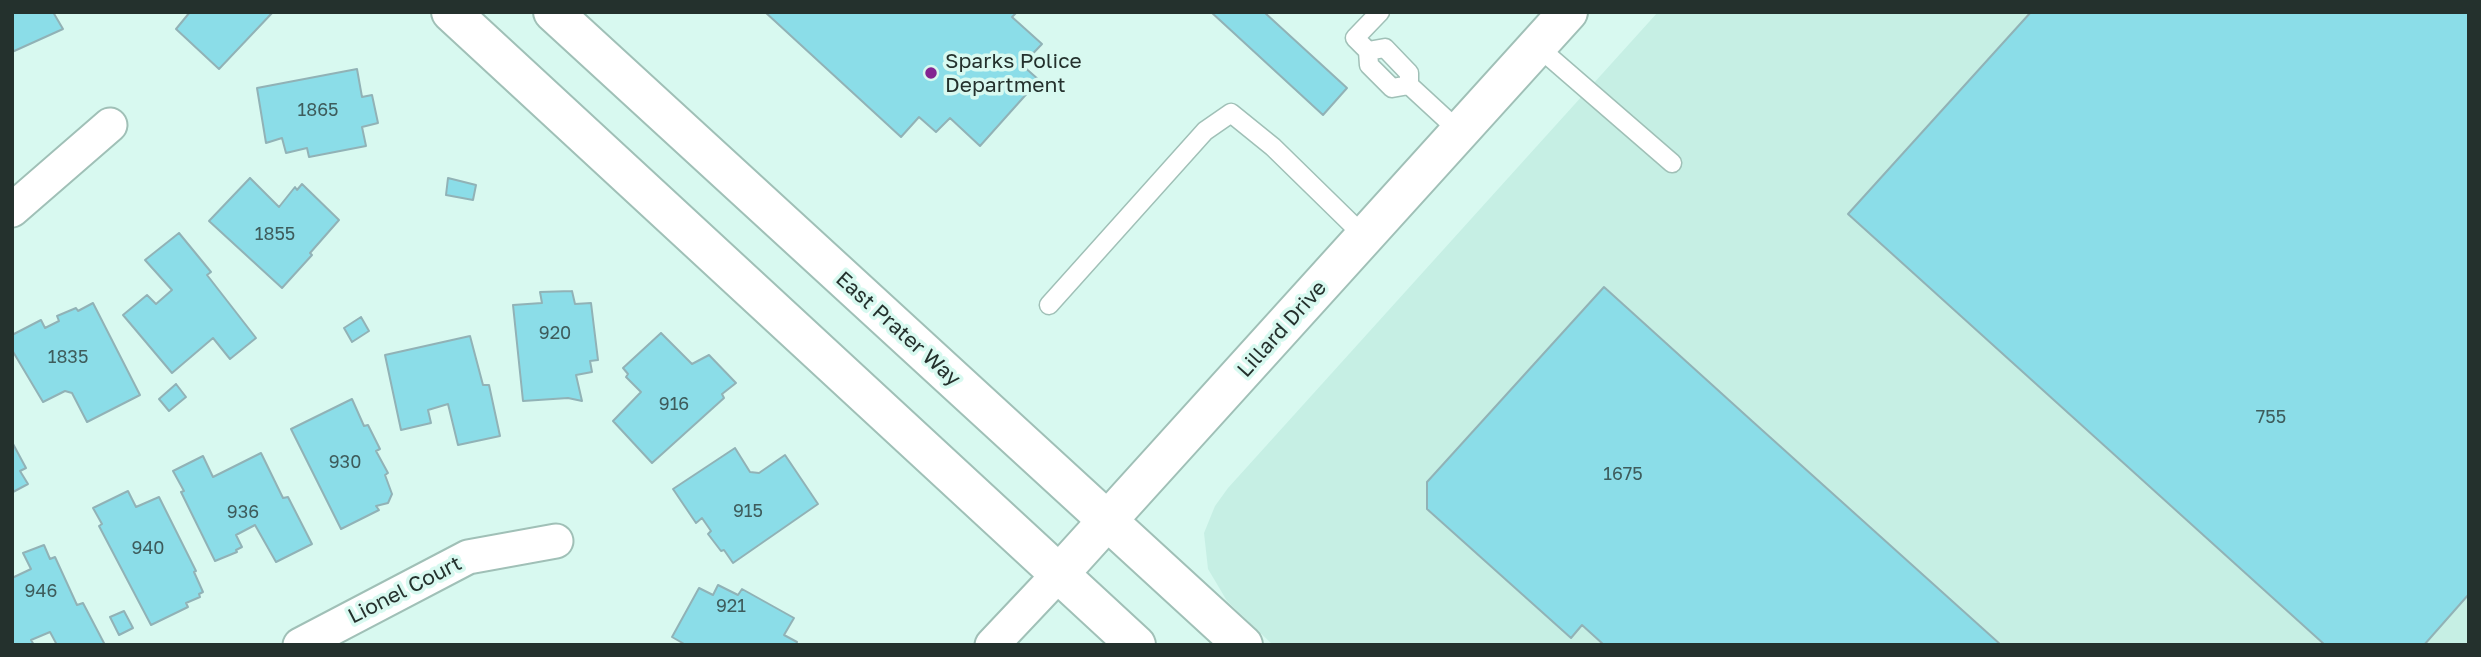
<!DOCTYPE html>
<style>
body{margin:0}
#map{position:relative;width:2481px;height:657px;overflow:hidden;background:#d8f9f0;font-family:"Golos Text",sans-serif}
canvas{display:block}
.frame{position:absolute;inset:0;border:14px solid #24312d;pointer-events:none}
</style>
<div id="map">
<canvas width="2481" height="657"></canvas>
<div class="frame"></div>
</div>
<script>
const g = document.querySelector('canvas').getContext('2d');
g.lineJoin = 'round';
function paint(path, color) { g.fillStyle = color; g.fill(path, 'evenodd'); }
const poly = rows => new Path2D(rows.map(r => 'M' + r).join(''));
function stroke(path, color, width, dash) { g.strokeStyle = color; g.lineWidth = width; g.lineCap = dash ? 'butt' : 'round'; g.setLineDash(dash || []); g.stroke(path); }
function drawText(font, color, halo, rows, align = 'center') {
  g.font = font + ' "Golos Text",sans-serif'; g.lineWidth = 7; g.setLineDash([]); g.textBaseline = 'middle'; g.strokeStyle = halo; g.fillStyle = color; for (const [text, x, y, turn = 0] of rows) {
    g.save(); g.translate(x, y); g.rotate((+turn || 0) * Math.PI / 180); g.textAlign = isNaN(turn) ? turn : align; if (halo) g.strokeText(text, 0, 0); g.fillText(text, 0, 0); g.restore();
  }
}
paint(poly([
 [1658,12,2469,12,2469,645,1273,645,1227,601,1208,569,1204,533,1215,506,1228,488]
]), '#c6efe4');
const building = poly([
 [12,12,53,12,63,29,12,52,12,12],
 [190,12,273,12,219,69,176,29,190,12],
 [765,12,1017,12,1012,17,1042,44,1022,65,1039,80,980,146,950,118,936,132,919,117,901,137,765,12],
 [1211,12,1264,12,1347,88,1323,115,1211,12],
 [2031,12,2469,12,2469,594,2424,645,2325,645,1848,214,2031,12],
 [357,69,362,97,372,95,378,123,362,127,366,146,309,157,307,148,286,153,282,138,266,143,257,88,357,69],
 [250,178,279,207,295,187,297,190,302,184,339,220,310,253,312,255,282,288,209,221,250,178],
 [448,178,476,185,473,200,446,195,448,178],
 [179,233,211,272,207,275,256,338,230,359,213,338,172,373,123,315,147,295,156,304,172,290,145,260,179,233],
 [1604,287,1752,421,2001,645,1604,645,1582,625,1571,638,1427,509,1427,482,1604,287],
 [572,291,575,304,591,303,598,360,590,361,592,372,576,375,582,401,568,398,523,401,513,305,542,303,540,292,572,291],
 [93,303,140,395,87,422,72,393,65,391,43,402,12,350,12,335,41,320,45,328,59,321,57,316,76,308,78,311,93,303],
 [361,317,369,331,352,342,344,328,361,317],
 [661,333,692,364,709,355,736,383,722,394,724,398,652,463,613,421,641,392,626,377,628,374,623,368,661,333],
 [470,336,483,385,489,385,500,436,458,445,448,404,428,410,431,423,401,430,385,355,470,336],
 [176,384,186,397,169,411,159,399,176,384],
 [352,399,364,426,368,425,380,449,376,451,388,473,385,475,392,494,388,503,376,506,379,510,341,529,291,429,352,399],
 [12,442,26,468,20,471,28,484,13,492,12,442],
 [735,448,750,472,759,473,785,455,818,504,733,563,724,550,721,551,708,534,711,531,702,518,696,523,673,489,735,448],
 [261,453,283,498,288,497,312,544,276,562,255,525,236,535,242,547,236,550,237,552,215,561,181,492,184,491,173,471,203,456,213,477,261,453],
 [128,491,136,507,159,497,196,571,194,572,203,592,199,594,200,597,186,603,188,607,151,625,99,526,102,524,93,508,128,491],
 [44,545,50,559,55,557,77,605,83,603,105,645,57,645,50,632,31,640,34,645,12,645,12,578,31,569,23,553,44,545],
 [718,585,738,595,742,589,794,618,784,635,797,642,796,645,686,645,672,637,699,588,713,595,718,585],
 [124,611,133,628,119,635,110,617,124,611]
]);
paint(building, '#8bdde8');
stroke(building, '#91b2b6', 2);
const service = poly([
 [1537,46,1672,163],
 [1368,51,1355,38,1380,12],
 [1409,85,1392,88,1369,65,1368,51,1385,48,1409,73,1409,85,1460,132],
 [1049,305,1205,131,1231,113,1273,147,1365,237]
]);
const minor = poly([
 [12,210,110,125],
 [300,645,468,557,556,541],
 [992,645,1059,574]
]);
const tertiary = poly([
 [1059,574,1568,12]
]);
const secondary = poly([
 [451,12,1136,645],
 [553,12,1243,645]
]);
stroke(service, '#a0c0b7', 21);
stroke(minor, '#a0c0b7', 37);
stroke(tertiary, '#a0c0b7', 42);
stroke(secondary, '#a0c0b7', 42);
stroke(service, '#fff', 18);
stroke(minor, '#fff', 33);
stroke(tertiary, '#fff', 38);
stroke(secondary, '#fff', 38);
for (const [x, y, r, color] of [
 [931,73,7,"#832591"]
]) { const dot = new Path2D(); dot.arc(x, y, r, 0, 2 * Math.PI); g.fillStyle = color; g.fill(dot); stroke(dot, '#d8f9f0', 2.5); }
drawText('18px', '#3e5c5c', null, [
 ["1865",318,110],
 ["1855",275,234],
 ["920",555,333],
 ["1835",68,357],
 ["916",674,404],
 ["755",2271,417],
 ["930",345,462],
 ["1675",1623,474],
 ["915",748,511],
 ["936",243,512],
 ["940",148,548],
 ["946",41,591],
 ["921",731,606]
]);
drawText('21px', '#24312d', '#d8f9f0', [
 ["Sparks Police",945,61],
 ["Department",945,85]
], 'left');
drawText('21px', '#24312d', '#d8f9f0', [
 ["East Prater Way",898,329,42],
 ["Lillard Drive",1282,329,-48],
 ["Lionel Court",405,590,-27]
]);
</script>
